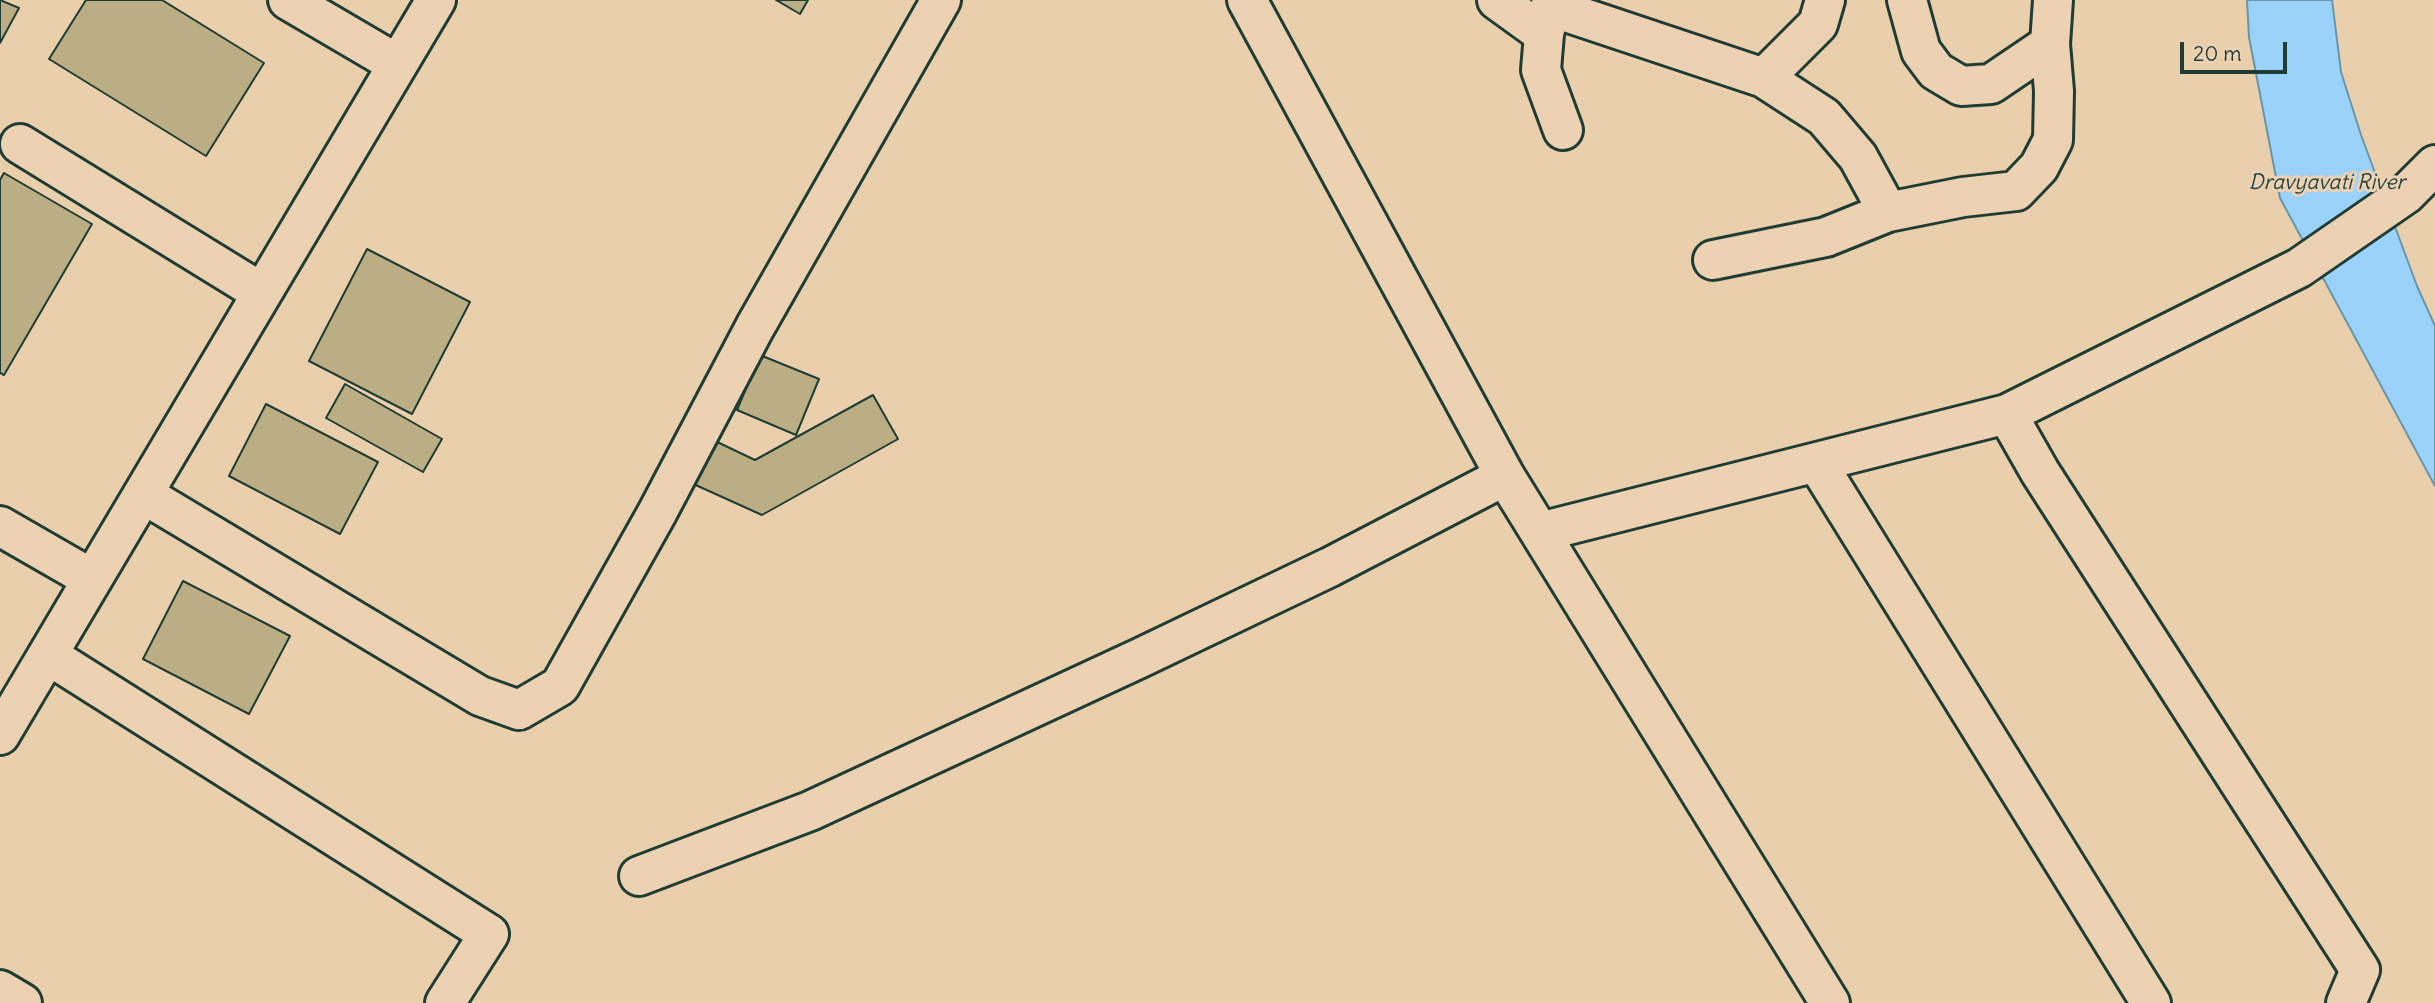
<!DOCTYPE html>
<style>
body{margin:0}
#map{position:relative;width:2435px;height:1003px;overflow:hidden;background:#e9cfab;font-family:Delius,sans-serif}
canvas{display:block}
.scale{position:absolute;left:2180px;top:42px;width:107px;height:32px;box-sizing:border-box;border:4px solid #1f3d34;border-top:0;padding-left:9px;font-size:21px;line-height:24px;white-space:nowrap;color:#1f3d34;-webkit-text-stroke:5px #ecd2b3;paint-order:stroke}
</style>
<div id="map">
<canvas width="2435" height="1003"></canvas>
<div class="scale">20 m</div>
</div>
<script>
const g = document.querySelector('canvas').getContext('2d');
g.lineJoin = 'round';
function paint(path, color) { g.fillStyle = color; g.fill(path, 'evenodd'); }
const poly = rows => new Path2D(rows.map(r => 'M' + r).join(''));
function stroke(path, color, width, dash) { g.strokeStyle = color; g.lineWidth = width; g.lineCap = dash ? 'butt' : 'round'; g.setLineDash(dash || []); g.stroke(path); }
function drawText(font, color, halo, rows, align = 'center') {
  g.font = font + ' Delius,sans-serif'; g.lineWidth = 6; g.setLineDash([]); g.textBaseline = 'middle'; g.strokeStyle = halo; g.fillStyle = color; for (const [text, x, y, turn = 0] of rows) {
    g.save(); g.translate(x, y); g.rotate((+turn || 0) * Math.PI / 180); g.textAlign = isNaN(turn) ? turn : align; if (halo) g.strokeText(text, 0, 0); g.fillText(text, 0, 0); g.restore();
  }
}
const water = poly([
 [2247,0,2332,0,2341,72,2361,135,2417,286,2435,326,2435,486,2280,198,2249,37,2247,0]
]);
paint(water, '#9ad2fa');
stroke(water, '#6996ab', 2);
const building = poly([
 [0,0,19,8,0,43,0,0],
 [86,0,162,0,264,63,206,156,49,59,86,0],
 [776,0,808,0,800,14,776,0],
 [4,173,92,224,4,375,0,373,0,180,4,173],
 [367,249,470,302,412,414,309,361,367,249],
 [760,355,819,379,796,435,737,410,760,355],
 [345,384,442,439,423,472,326,418,345,384],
 [873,395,898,439,762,515,689,482,713,440,755,460,873,395],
 [266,404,378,462,340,534,229,476,266,404],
 [183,581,290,636,249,714,143,659,183,581]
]);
paint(building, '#bbad84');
stroke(building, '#1f3d34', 2);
const minor = poly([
 [288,0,397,64],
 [1247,0,1505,476,1830,1003],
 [1497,0,1544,34],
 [1552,0,1544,34,1541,70,1563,130],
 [1907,0,1921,51,1936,71,1961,86,1991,84,2050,44],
 [1551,7,1764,78,1824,117,1858,157,1888,212],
 [1764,78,1818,24,1825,0],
 [20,144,262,293],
 [1713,260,1826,237,1888,212,1963,197,2016,191,2039,167,2053,140,2054,91,2050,44,2053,0],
 [2007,414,2040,472,2360,970,2346,1003],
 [1817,463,2151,1003],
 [143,494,480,696,519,710,560,686,657,513,755,327,941,0],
 [0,526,92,579],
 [1540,532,2007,414,2299,268,2406,194,2435,165],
 [48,655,489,934,445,1003],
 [0,735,436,0],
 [639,876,810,811,1140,658,1330,567,1505,476],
 [0,990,22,1003]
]);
stroke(minor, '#1f3d34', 44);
stroke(minor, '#ecd2b3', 38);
drawText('italic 21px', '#25443e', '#ecd2b3', [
 ["Dravyavati River",2327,183]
]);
</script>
